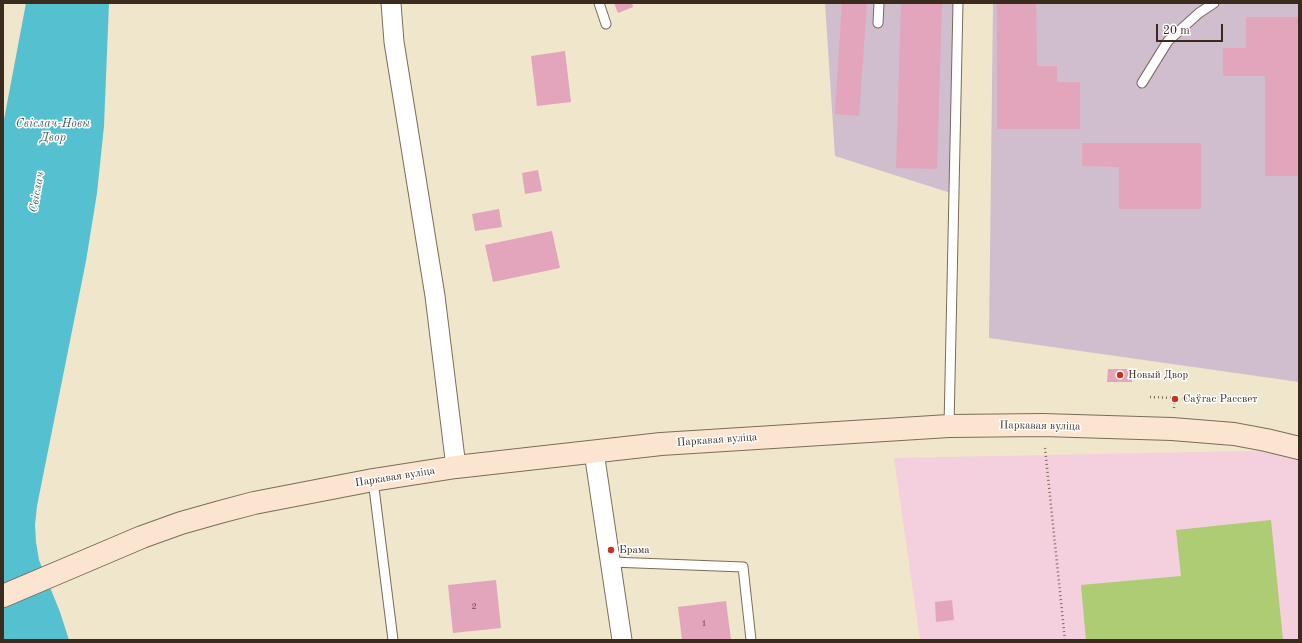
<!DOCTYPE html>
<meta charset="utf-8">
<style>
body{margin:0}
#map{position:relative;width:1302px;height:643px;overflow:hidden;background:#f0e6cb;font-family:"Old Standard TT",serif}
canvas{display:block}
.frame{position:absolute;inset:0;border:4px solid #3b2a1e;pointer-events:none}
.scale{position:absolute;left:1156px;top:24px;width:67px;height:18px;box-sizing:border-box;border:2px solid #3b2a1e;border-top:0;padding-left:5px;font-size:12px;line-height:14px;white-space:nowrap;color:#3b2a1e;-webkit-text-stroke:3px #fff;paint-order:stroke}
</style>
<div id="map">
<canvas width="1302" height="643"></canvas>
<div class="frame"></div>
<div class="scale">20 m</div>
</div>
<script>
const g = document.querySelector('canvas').getContext('2d');
g.lineJoin = 'round';
function paint(path, color) { g.fillStyle = color; g.fill(path, 'evenodd'); }
const poly = rows => new Path2D(rows.map(r => 'M' + r).join(''));
function stroke(path, color, width, dash) { g.strokeStyle = color; g.lineWidth = width; g.lineCap = dash ? 'butt' : 'round'; g.setLineDash(dash || []); g.stroke(path); }
function drawText(font, color, halo, rows, align = 'center') {
  g.font = font + ' "Old Standard TT",serif'; g.lineWidth = 3; g.setLineDash([]); g.textBaseline = 'middle'; g.strokeStyle = halo; g.fillStyle = color; for (const [text, x, y, turn = 0] of rows) {
    g.save(); g.translate(x, y); g.rotate((+turn || 0) * Math.PI / 180); g.textAlign = isNaN(turn) ? turn : align; if (halo) g.strokeText(text, 0, 0); g.fillText(text, 0, 0); g.restore();
  }
}
paint(poly([
 [1299,450,1299,640,920,640,894,458]
]), '#f4cfdd');
paint(poly([
 [825,3,958,3,957,195,835,156],
 [993,3,1299,3,1299,382,989,338]
]), '#d0bdcd');
paint(poly([
 [1271,520,1283,640,1086,640,1081,585,1181,576,1176,530]
]), '#adcc73');
paint(poly([
 [26,3,109,3,104,126,97,193,86,261,37,506,35,525,36,542,39,560,60,612,69,640,3,640,3,125]
]), '#55c0d0');
paint(poly([
 [614,3,632,3,633,7,618,13],
 [842,3,867,3,859,116,835,114],
 [901,3,942,3,937,169,896,168],
 [997,3,1036,3,1037,66,1057,66,1057,82,1080,82,1080,129,997,129],
 [1246,17,1299,17,1299,176,1265,176,1265,76,1223,76,1223,48,1246,48],
 [565,51,571,102,537,106,531,56],
 [1082,143,1201,143,1201,209,1119,209,1119,167,1082,166],
 [538,170,542,191,525,194,522,173],
 [499,209,502,227,475,231,472,214],
 [552,231,560,268,493,282,485,245],
 [1108,369,1132,369,1132,382,1107,382],
 [496,580,501,628,453,633,448,585],
 [952,600,954,620,936,622,935,602],
 [726,601,731,640,682,640,678,607]
]), '#e3a5bb');
const service = poly([
 [599,3,606,24],
 [878,23,879,3],
 [1142,83,1168,41,1199,13,1214,3],
 [949,426,958,3],
 [373,480,393,640],
 [611,562,743,567,751,640]
]);
const minor = poly([
 [391,3,394,42,435,296,456,467],
 [594,452,622,640]
]);
const secondary = poly([
 [3,596,142,537,181,523,220,512,254,503,373,480,456,467,661,444,949,426,1043,425,1172,429,1234,434,1266,440,1299,448]
]);
stroke(service, '#7a6c5b', 11);
stroke(minor, '#7a6c5b', 21);
stroke(secondary, '#7a6c5b', 24);
stroke(poly([
 [1150,397,1200,399],
 [1174,408,1175,399],
 [1045,448,1065,640]
]), '#7a6c5b', 2.5, [1, 3]);
stroke(service, '#fff', 9);
stroke(minor, '#fff', 19);
stroke(secondary, '#fce5d0', 22);
for (const [x, y, r, color] of [
 [1120,375,4,"#c8321e"],
 [1175,399,4,"#c8321e"],
 [611,550,4,"#c8321e"]
]) { const dot = new Path2D(); dot.arc(x, y, r, 0, 2 * Math.PI); g.fillStyle = color; g.fill(dot); stroke(dot, '#fff', 1.5); }
drawText('9px', '#654945', null, [
 ["2",474,607],
 ["1",704,624]
]);
drawText('11px', '#3b2a1e', '#fff', [
 ["Новый Двор",1128,375],
 ["Саўгас Рассвет",1183,399],
 ["Брама",619,550]
], 'left');
drawText('11px', '#3b2a1e', '#fff', [
 ["Паркавая вуліца",1040,426,1],
 ["Паркавая вуліца",717,440,-4],
 ["Паркавая вуліца",395,477,-9]
]);
drawText('italic 12px', '#445e5c', '#fff', [
 ["Свіслач-Новы",53,124],
 ["Двор",53,138],
 ["Свіслач",37,192,-80]
]);
</script>
